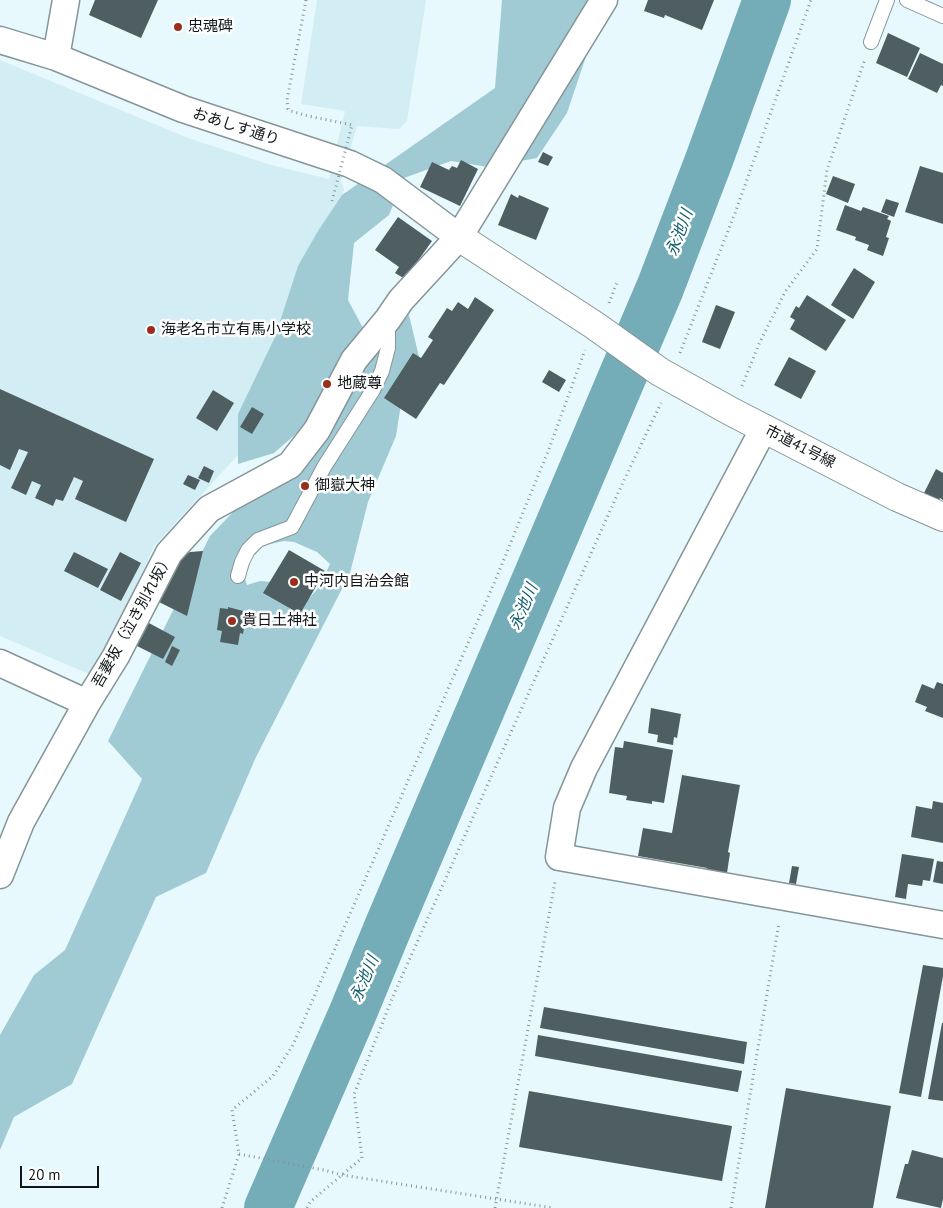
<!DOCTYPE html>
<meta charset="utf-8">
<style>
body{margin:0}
#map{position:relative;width:943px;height:1208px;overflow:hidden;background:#e7f9fc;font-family:"PT Sans",sans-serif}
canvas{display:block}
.scale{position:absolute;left:20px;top:1166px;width:79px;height:22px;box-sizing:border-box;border:2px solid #111719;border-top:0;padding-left:6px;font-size:15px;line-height:18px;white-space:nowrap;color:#111719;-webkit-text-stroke:4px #fff;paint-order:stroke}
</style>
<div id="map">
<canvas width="943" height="1208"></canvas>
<div class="scale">20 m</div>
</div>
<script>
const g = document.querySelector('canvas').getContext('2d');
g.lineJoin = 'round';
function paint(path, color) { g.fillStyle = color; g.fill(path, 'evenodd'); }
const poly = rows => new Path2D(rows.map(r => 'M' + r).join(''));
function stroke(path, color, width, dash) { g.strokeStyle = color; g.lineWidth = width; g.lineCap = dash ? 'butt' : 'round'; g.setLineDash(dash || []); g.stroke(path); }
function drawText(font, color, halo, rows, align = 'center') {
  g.font = font + ' "PT Sans","Noto Sans JP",sans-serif'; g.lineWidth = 5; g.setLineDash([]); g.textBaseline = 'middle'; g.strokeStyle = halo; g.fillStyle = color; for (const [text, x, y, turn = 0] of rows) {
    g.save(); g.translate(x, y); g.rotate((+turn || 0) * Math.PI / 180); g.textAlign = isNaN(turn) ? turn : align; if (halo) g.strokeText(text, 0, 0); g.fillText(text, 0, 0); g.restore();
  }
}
paint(poly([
 [317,0,426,0,407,121,399,129,357,126,341,181,344,190,339,211,250,442,154,546,96,677,0,636,0,60,188,138,271,165,329,179,345,111,301,104]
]), '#d2edf3');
paint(poly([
 [502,0,605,0,567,113,537,158,488,167,451,161,404,178,389,215,354,243,348,300,364,330,312,420,274,453,238,464,238,414,275,337,298,266,318,231,342,195,495,88],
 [409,315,420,361,402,398,396,436,368,502,350,573,256,757,206,873,156,897,72,1084,14,1117,0,1150,0,1035,34,975,65,950,142,779,108,741,210,536,256,488,385,336],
 [284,541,294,542,317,552,330,564,319,587,304,604,273,582,260,581,247,585,243,573,245,561,256,554,261,546]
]), '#a1cbd4');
stroke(poly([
 [268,1208,354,1010,389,925,660,288,709,160,767,0]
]), '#74acb8', 48);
paint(poly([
 [95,0,158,0,141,38,89,15],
 [648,0,714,0,702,30,665,15,664,18,644,11],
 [888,33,920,48,907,77,876,63],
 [920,53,943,64,943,86,941,85,937,93,908,79],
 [543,152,553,157,548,166,538,162],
 [461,160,478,169,460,206,420,187,432,162,449,170,452,166,457,168],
 [920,166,943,173,943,224,905,212],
 [833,176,855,184,848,203,826,194],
 [511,194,518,198,519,195,549,208,536,240,498,225],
 [886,199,899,203,894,217,881,212],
 [845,205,861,211,863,207,889,216,887,219,891,221,886,237,889,238,883,256,867,250,869,245,855,240,856,237,836,230],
 [398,217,432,241,405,279,395,273,399,267,375,250],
 [854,268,875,282,853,319,831,305],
 [807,295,846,320,826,351,790,329,795,320,790,317,796,306,799,308],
 [475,297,494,310,444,385,440,383,416,419,384,398,413,353,421,358,433,340,428,337,447,308,452,311,458,302,468,309],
 [716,305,735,312,720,349,702,342],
 [789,357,816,371,801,399,774,385],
 [549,370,566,380,559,392,542,382],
 [0,389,154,459,126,522,75,499,83,481,74,477,63,501,56,499,53,506,35,498,41,485,32,481,26,495,11,488,28,452,19,449,10,470,0,465],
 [213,390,234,403,217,431,196,418],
 [252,407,264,414,252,434,240,427],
 [204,466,214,471,209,483,198,478],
 [936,469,943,473,943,500,940,498,939,500,924,493],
 [188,475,200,480,195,490,183,484],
 [289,550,325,571,300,614,263,593],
 [203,551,187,616,157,601,171,563,190,552],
 [74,552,108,569,98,588,64,571],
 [120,552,141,563,121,601,100,590],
 [228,607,247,612,243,634,240,633,238,645,220,642,222,631,217,630,220,608,228,609],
 [147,622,175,637,163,659,135,645],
 [172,646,180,650,172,666,165,662],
 [937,682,943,684,943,718,925,711,927,707,915,702,922,684,934,689],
 [651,708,681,714,677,738,674,737,673,745,657,742,658,735,648,733],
 [624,741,673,750,664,803,652,801,652,804,626,800,627,796,609,793,615,747,623,748],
 [682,775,740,785,728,852,730,853,727,873,706,870,707,868,638,856,643,828,672,833],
 [933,801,943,803,943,843,911,837,916,806,932,809],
 [902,854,934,859,930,881,923,880,922,886,908,884,906,899,895,897],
 [937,861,943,862,943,884,933,882],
 [792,866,799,867,796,884,789,883],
 [923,965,943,968,943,976,921,1097,899,1093],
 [544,1007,747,1042,744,1064,540,1028],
 [942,1023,943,1023,943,1101,928,1099],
 [538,1035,742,1071,738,1092,535,1056],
 [786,1088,891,1106,873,1208,765,1208],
 [529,1091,732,1126,722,1181,519,1147],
 [912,1150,943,1158,943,1199,941,1208,896,1198,905,1164,908,1164]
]), '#4f5e61');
const service = poly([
 [907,0,943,16],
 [871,42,887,0],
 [238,576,242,562,248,550,258,540,292,527,324,467,373,390,382,371,388,348,388,321]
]);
const minor = poly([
 [0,40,56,57,183,109,350,164,383,180,459,237],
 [56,57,66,0],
 [764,428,584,768,567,808,559,857,943,925],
 [0,663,87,703],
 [0,875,21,822,87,703,116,656,169,553,209,509,290,465,317,430,354,360,388,319,401,300,459,237,604,0]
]);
const tertiary = poly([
 [459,237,594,325,660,372,732,412,897,497,943,517]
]);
stroke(service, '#859599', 16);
stroke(minor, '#859599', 29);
stroke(tertiary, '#859599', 30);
stroke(poly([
 [306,0,287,100,288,109,291,111,308,116,352,125],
 [609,303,618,280],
 [680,353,735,213,811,0],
 [742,386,759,344,785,292,817,249,827,170,865,59],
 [239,1154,324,1170,342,1175,554,1208],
 [222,1208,239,1154,232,1110,273,1076,293,1045,495,581,549,449,585,350],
 [307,1208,310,1202,362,1158,354,1094,394,994,618,493,661,403],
 [495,1208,555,882],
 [731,1208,779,923]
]), '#889597', 3, [1, 4]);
stroke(service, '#fff', 14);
stroke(minor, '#fff', 26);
stroke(tertiary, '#fff', 28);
stroke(poly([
 [332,201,352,125]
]), '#889597', 3, [1, 4]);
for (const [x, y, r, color] of [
 [178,27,5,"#982e1b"],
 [151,330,5,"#982e1b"],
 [327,384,5,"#982e1b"],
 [305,486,5,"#982e1b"],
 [294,582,5,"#982e1b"],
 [232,621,5,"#982e1b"]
]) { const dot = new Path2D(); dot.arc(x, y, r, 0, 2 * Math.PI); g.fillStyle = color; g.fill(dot); stroke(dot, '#fff', 2); }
drawText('15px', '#111719', '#fff', [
 ["忠魂碑",188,27],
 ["海老名市立有馬小学校",161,330],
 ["地蔵尊",337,384],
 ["御嶽大神",315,486],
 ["中河内自治会館",304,582],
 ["貴日土神社",242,621]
], 'left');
drawText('15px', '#111719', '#fff', [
 ["おあしす通り",236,127,18],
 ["市道41号線",800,447,27],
 ["吾妻坂（泣き別れ坂）",133,621,-61]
]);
drawText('italic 16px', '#13606e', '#fff', [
 ["永池川",680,233,-70],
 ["永池川",524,607,-67],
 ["永池川",365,979,-67]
]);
</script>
